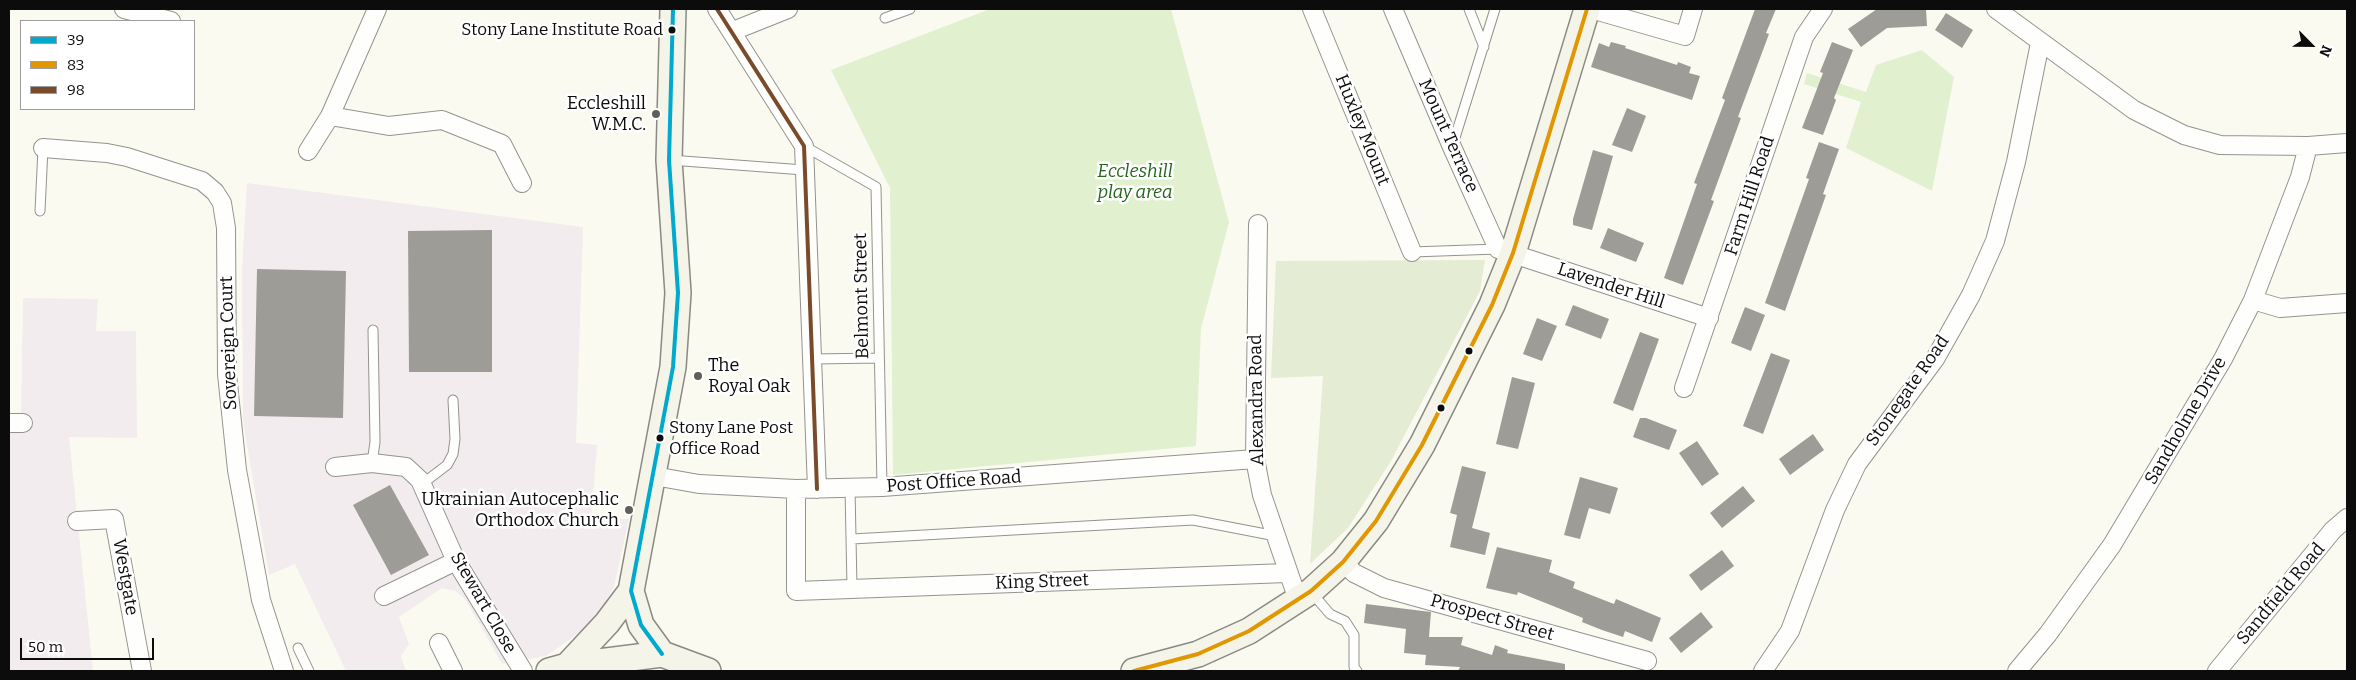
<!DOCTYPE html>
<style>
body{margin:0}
#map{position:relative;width:2356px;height:680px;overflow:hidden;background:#fbfaf0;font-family:Bitter,serif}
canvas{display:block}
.frame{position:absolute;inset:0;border:10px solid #0c0c0c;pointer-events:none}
.legend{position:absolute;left:20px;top:20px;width:175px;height:90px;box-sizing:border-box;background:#fff;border:1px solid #9e9e9e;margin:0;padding:6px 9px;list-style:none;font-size:15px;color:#0c0c0c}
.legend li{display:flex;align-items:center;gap:10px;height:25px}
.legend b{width:25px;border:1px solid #9e9e9e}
.north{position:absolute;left:2286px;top:20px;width:50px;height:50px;-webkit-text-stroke:4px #fff;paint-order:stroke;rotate:113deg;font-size:14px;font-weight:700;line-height:20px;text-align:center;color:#0c0c0c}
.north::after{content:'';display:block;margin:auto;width:18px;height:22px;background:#0c0c0c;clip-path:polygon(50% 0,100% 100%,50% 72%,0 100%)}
.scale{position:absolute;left:20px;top:638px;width:134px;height:22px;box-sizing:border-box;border:2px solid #0c0c0c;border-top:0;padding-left:6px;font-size:15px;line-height:18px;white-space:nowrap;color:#0c0c0c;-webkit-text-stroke:4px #fff;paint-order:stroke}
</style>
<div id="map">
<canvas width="2356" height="680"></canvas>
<div class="frame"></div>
<ul class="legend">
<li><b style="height:6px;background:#00a9ce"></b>39</li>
<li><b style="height:6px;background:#e09701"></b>83</li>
<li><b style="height:6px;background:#7a4b2a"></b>98</li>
</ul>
<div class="north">N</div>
<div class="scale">50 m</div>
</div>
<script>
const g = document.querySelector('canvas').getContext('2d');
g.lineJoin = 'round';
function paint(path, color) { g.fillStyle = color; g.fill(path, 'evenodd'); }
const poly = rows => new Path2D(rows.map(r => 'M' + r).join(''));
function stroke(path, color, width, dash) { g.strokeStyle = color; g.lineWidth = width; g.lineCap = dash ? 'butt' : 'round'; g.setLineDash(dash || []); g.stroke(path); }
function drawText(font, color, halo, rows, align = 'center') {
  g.font = font + ' Bitter,serif'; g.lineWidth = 5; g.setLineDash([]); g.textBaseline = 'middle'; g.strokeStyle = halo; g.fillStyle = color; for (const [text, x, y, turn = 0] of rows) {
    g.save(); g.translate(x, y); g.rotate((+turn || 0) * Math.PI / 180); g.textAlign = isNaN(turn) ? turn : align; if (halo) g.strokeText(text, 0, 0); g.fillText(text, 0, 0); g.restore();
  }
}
paint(poly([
 [247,183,583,227,576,443,597,445,591,518,629,519,614,587,599,614,582,631,546,656,502,664,465,599,455,591,442,588,399,617,409,644,401,656,406,671,346,671,295,564,269,575,243,421,242,269],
 [23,298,98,299,96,331,136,331,137,438,69,437,93,671,9,671,9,415,21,415]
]), '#f2ecee');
paint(poly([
 [990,9,1171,9,1229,222,1201,329,1196,446,893,475,890,188,831,70],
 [1922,50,1954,77,1932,191,1846,148,1861,102,1804,84,1807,73,1866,92,1876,65]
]), '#e1f1d0');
paint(poly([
 [1485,260,1480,291,1391,461,1348,528,1310,564,1323,376,1271,378,1276,261]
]), '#e4ecd4');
paint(poly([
 [1755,9,1776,9,1766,33,1769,34,1738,117,1741,118,1711,200,1714,201,1683,285,1664,278,1697,184,1694,183,1725,100,1722,98],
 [1877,9,1926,9,1927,26,1887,28,1861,47,1848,29],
 [1946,13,1973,30,1962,48,1935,30],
 [1611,42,1626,46,1625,48,1677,65,1678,62,1691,67,1689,73,1700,76,1692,100,1591,67,1599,43,1609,47],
 [1832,42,1853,50,1834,98,1836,100,1823,135,1802,128,1823,73,1820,72],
 [1627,108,1646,116,1632,152,1612,145],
 [1819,142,1839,149,1823,194,1826,195,1785,311,1765,303,1809,179,1806,178],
 [1593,150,1613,156,1592,230,1573,225,1573,219],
 [1608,228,1644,243,1636,262,1600,248],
 [492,230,492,372,409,372,408,231],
 [257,269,346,271,343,418,254,416],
 [1573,305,1609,319,1601,339,1565,325],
 [1745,307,1765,315,1751,351,1731,343],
 [1537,318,1557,326,1542,361,1523,354],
 [1640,332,1659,339,1633,411,1613,403],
 [1771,353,1790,360,1763,434,1743,426],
 [1512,377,1535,383,1518,449,1496,444],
 [1640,418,1646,418,1677,430,1669,450,1633,437],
 [1813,434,1824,450,1790,475,1779,459],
 [1697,441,1719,474,1702,486,1679,453],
 [1462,466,1486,472,1472,528,1490,533,1485,555,1450,547,1457,515,1450,513],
 [1580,477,1618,488,1610,514,1589,508,1580,539,1564,535],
 [390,485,429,555,391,575,353,505],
 [1743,486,1755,501,1722,528,1710,513],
 [1497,547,1552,560,1549,572,1575,582,1573,588,1614,604,1616,599,1661,618,1652,642,1625,631,1623,637,1602,630,1582,622,1583,618,1518,592,1517,595,1486,588],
 [1722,550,1734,566,1701,591,1689,575],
 [1366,604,1431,612,1429,637,1463,637,1461,645,1492,655,1495,645,1508,650,1507,653,1565,664,1565,671,1458,671,1460,667,1425,665,1426,655,1404,653,1406,629,1364,623],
 [1701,612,1713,627,1681,653,1669,638]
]), '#9e9c96');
const lane = poly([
 [1469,9,1484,47],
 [885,18,910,9],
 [1453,144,1495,9],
 [804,146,876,187,882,487],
 [670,160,804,170],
 [40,211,43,148],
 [1412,252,1498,249],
 [813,359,879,358],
 [372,463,375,442,373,330],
 [420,480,426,481,447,465,453,454,455,439,453,400],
 [850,488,852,588],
 [852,539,1193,520,1276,536],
 [1312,593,1330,614,1345,621,1354,635,1354,667,1357,671],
 [298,648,309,671]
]);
const street = poly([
 [124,9,171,21],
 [717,9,804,146,817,489],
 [1312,9,1412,252],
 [1393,9,1452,147,1498,249,1709,318],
 [1591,9,1685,36,1693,9],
 [1996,9,2134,110,2184,135,2220,145,2308,146,2347,143],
 [733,31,788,9],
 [330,116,389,126,442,120,502,144,522,183],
 [43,148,107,153,127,157,202,181,215,192,222,203,226,228,227,374,237,470,261,600,284,671],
 [308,151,330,116,377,9],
 [1258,224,1255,459,1262,495,1298,600],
 [2253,300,2280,308,2347,303],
 [1684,388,1804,37,1823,9],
 [9,423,23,423],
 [335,467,372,463,406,467,420,480,456,561,523,671],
 [654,476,699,484,796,489,882,487,1255,459],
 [796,489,796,591,1287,573],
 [77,521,114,519,142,671],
 [1343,562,1354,573,1384,588,1647,661],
 [384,596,456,561],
 [439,643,453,671],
 [1763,671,1790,631,1835,510,1857,464,1935,359,1971,295,1995,241,2016,162,2040,43],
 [2017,671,2048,634,2112,545,2223,359,2253,300,2300,177,2308,146],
 [2217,671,2333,530,2347,518]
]);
const secondary = poly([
 [662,654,641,625,631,591,673,367,678,293,669,160,673,9],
 [567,666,607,623,631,591],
 [549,671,567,666,662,654,708,671],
 [1134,671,1198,654,1249,631,1311,591,1343,562,1376,521,1422,445,1492,305,1513,253,1587,9]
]);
stroke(lane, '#94938f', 11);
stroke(street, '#94938f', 20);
stroke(secondary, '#8a8a85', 28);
stroke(lane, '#fefefd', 9);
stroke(street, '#fefefd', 18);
stroke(secondary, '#f5f4e8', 25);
stroke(poly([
 [662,654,641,625,631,591,673,367,678,293,669,160,673,9]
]), '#00a9ce', 4);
stroke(poly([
 [1134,671,1198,654,1249,631,1311,591,1343,562,1376,521,1422,445,1492,305,1513,253,1587,9]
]), '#e09701', 4);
stroke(poly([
 [717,9,804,146,817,489]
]), '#7a4b2a', 4);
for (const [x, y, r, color] of [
 [672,30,4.5,"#0c0c0c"],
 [656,114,5,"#605f5c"],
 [1469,351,4.5,"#0c0c0c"],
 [698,376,5,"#605f5c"],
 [1441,408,4.5,"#0c0c0c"],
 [660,438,4.5,"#0c0c0c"],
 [629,510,5,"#605f5c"]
]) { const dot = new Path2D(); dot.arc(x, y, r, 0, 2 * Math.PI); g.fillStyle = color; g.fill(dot); stroke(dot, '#fff', 2); }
drawText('17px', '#0c0c0c', '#fff', [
 ["Stony Lane Institute Road",663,30],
 ["Stony Lane Post",669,428,"left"],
 ["Office Road",669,449,"left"]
], 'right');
drawText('18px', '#0c0c0c', '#fff', [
 ["Eccleshill",646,104],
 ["W.M.C.",646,125],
 ["The",708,366,"left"],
 ["Royal Oak",708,387,"left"],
 ["Ukrainian Autocephalic",619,500],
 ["Orthodox Church",619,521]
], 'right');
drawText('18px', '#0c0c0c', '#fff', [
 ["Huxley Mount",1362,130,68],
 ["Mount Terrace",1448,136,66],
 ["Farm Hill Road",1750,196,-72],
 ["Lavender Hill",1611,286,18],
 ["Belmont Street",862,296,-91],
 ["Sovereign Court",229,343,-92],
 ["Stonegate Road",1908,391,-55],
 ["Alexandra Road",1257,400,-91],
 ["Sandholme Drive",2186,421,-60],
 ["Post Office Road",954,482,-4],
 ["Westgate",125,577,80],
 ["King Street",1042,582,-2],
 ["Sandfield Road",2281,594,-50],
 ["Stewart Close",483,603,60],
 ["Prospect Street",1492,618,16]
]);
drawText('italic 18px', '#24651b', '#fff', [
 ["Eccleshill",1135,172],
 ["play area",1135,193]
]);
</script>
